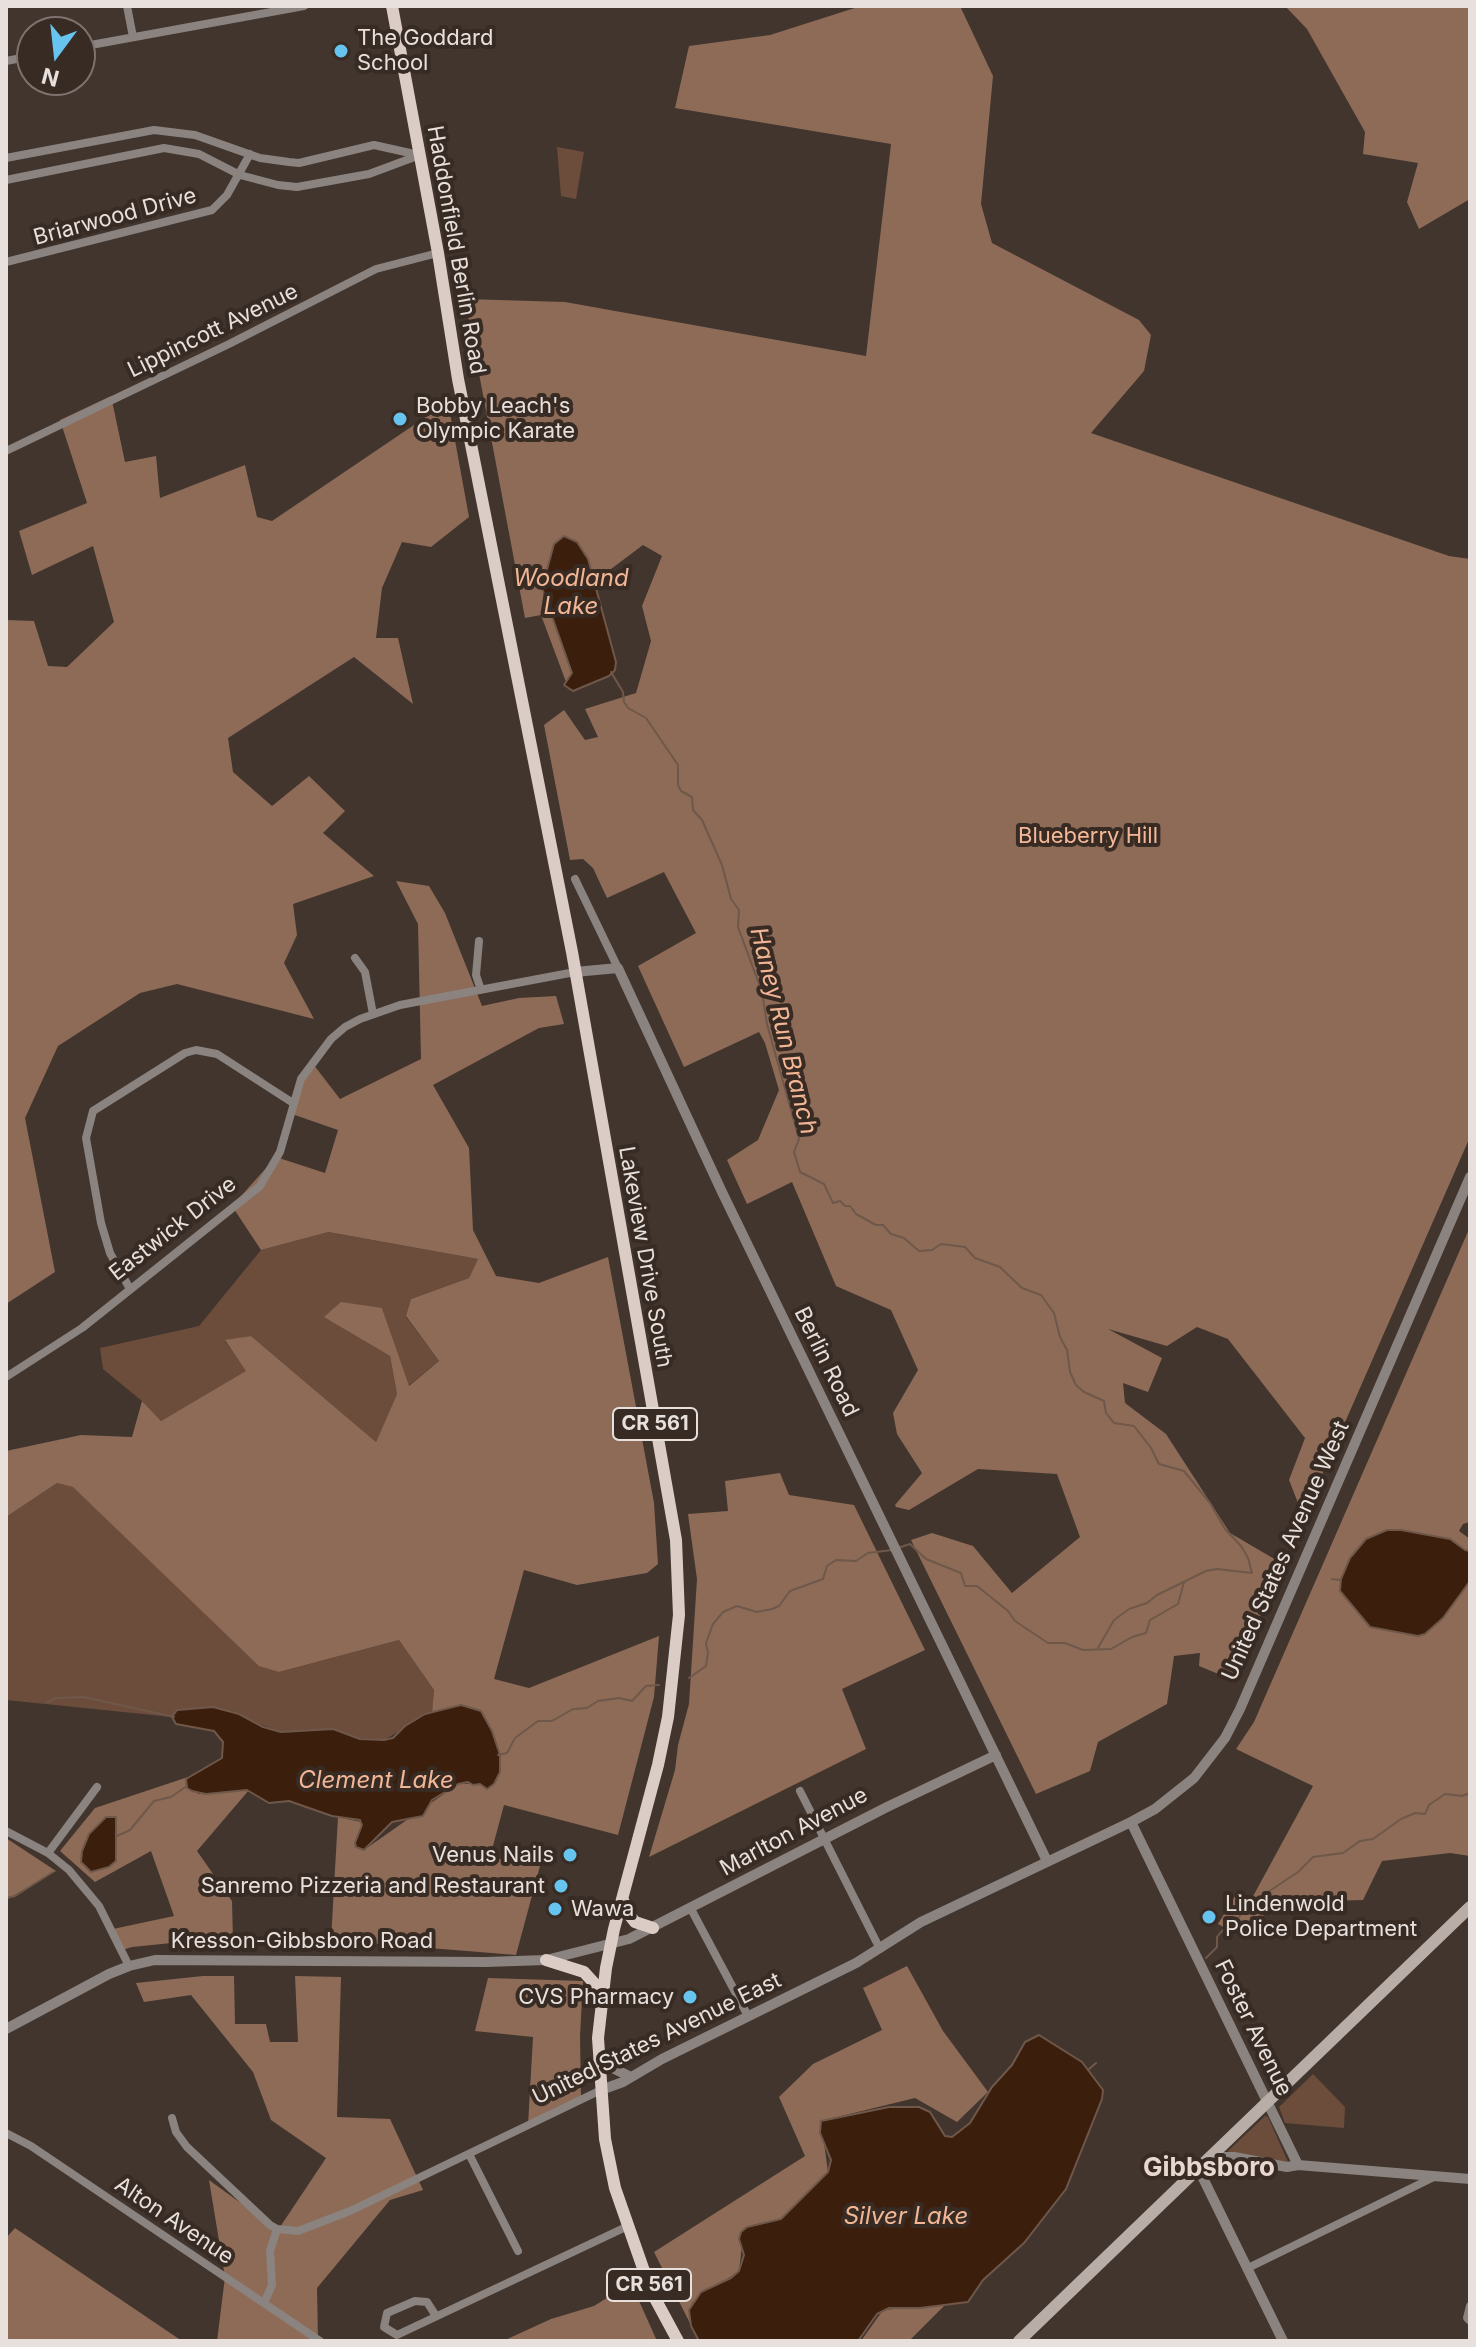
<!DOCTYPE html>
<style>
body{margin:0}
#map{position:relative;width:1476px;height:2347px;overflow:hidden;background:#41352e;font-family:Inter,sans-serif}
canvas{display:block}
.frame{position:absolute;inset:0;border:8px solid #e8e0dc;pointer-events:none}
.north{position:absolute;left:16px;top:16px;width:80px;height:80px;box-sizing:border-box;background:#372b24;border:2px solid #7e736e;border-radius:50%;rotate:195deg;font-size:22px;font-weight:700;line-height:32px;text-align:center;color:#e8e0dc}
.north::after{content:'';display:block;margin:auto;width:28px;height:36px;background:#66c4ef;clip-path:polygon(50% 0,100% 100%,50% 72%,0 100%)}
</style>
<div id="map">
<canvas width="1476" height="2347"></canvas>
<div class="frame"></div>
<div class="north">N</div>
</div>
<script>
const g = document.querySelector('canvas').getContext('2d');
g.lineJoin = 'round';
function paint(path, color) { g.fillStyle = color; g.fill(path, 'evenodd'); }
const poly = rows => new Path2D(rows.map(r => 'M' + r).join(''));
function stroke(path, color, width, dash) { g.strokeStyle = color; g.lineWidth = width; g.lineCap = dash ? 'butt' : 'round'; g.setLineDash(dash || []); g.stroke(path); }
function drawText(font, color, halo, rows, align = 'center') {
  g.font = font + ' Inter,sans-serif'; g.lineWidth = 8; g.setLineDash([]); g.textBaseline = 'middle'; g.strokeStyle = halo; g.fillStyle = color; for (const [text, x, y, turn = 0] of rows) {
    g.save(); g.translate(x, y); g.rotate((+turn || 0) * Math.PI / 180); g.textAlign = isNaN(turn) ? turn : align; if (halo) g.strokeText(text, 0, 0); g.fillText(text, 0, 0); g.restore();
  }
}
paint(poly([
 [557,147,584,152,576,199,561,196],
 [327,1232,478,1259,469,1278,411,1299,406,1317,439,1361,408,1386,382,1308,325,1317,390,1356,397,1394,376,1442,251,1336,225,1341,247,1371,161,1421,142,1401,103,1369,100,1348,199,1326,261,1250],
 [57,1483,74,1487,279,1672,399,1640,434,1690,432,1712,384,1740,281,1732,213,1707,172,1717,6,1700,6,1517],
 [1313,2074,1345,2107,1344,2128,1285,2123,1279,2107],
 [1265,2116,1268,2117,1289,2164,1229,2153,1228,2151]
]), '#6c4d3c');
paint(poly([
 [861,6,960,6,993,76,981,204,992,243,1139,320,1151,335,1144,371,1091,433,1449,556,1470,559,1470,1137,1307,1509,1300,1508,1289,1480,1305,1438,1228,1339,1197,1327,1167,1346,1108,1329,1162,1358,1148,1392,1123,1383,1125,1403,1166,1434,1230,1533,1283,1564,1233,1680,1199,1666,1200,1653,1174,1656,1167,1704,1098,1742,1090,1771,1036,1794,911,1540,932,1533,973,1546,1012,1593,1080,1537,1057,1474,978,1469,909,1510,896,1507,895,1505,922,1473,897,1434,893,1413,918,1370,891,1310,836,1286,792,1182,747,1204,727,1160,758,1140,779,1090,765,1043,759,1032,684,1067,638,966,696,933,664,872,607,898,593,868,583,859,570,860,544,725,564,710,585,740,598,737,585,709,636,693,651,641,642,606,662,556,643,545,595,581,616,666,569,690,541,615,525,618,465,299,565,302,866,356,891,144,675,108,689,46,770,35],
 [1285,6,1470,6,1470,199,1419,229,1407,202,1418,163,1363,154,1365,132,1307,29],
 [111,396,125,462,156,456,160,498,245,465,257,517,272,521,448,402,469,517,431,547,402,542,382,588,376,638,398,638,413,704,354,657,228,738,233,772,272,806,309,776,345,811,323,833,374,876,293,904,297,935,284,963,314,1019,177,984,140,993,58,1046,25,1118,55,1272,6,1304,6,620,34,621,48,666,67,667,114,622,93,546,32,575,19,531,87,503,60,420],
 [396,881,429,886,445,913,482,1006,519,998,556,996,564,1024,539,1028,433,1085,469,1148,473,1230,496,1276,539,1283,608,1257,654,1503,658,1564,647,1573,577,1585,524,1570,494,1679,529,1688,659,1636,654,1697,618,1835,504,1805,490,1857,540,1866,516,1955,331,1940,338,1817,361,1822,364,1850,458,1784,494,1783,481,1711,432,1712,434,1690,399,1640,279,1672,259,1666,73,1487,57,1483,6,1517,6,1451,81,1435,132,1437,142,1401,161,1421,246,1371,225,1340,251,1336,376,1442,397,1394,390,1356,324,1317,341,1302,382,1308,409,1386,439,1361,406,1316,411,1299,469,1278,478,1259,328,1232,261,1250,232,1206,276,1157,325,1173,338,1130,289,1113,310,1060,340,1099,421,1059,418,924],
 [1470,1227,1470,1522,1463,1524,1459,1531,1470,1539,1470,1551,1465,1550,1450,1539,1376,1533,1470,1568,1470,1856,1450,1853,1382,1861,1363,1900,1289,1902,1232,1932,1218,1924,1237,1893,1251,1900,1313,1786,1236,1749,1254,1722],
 [780,1473,789,1495,854,1505,925,1650,842,1689,866,1749,649,1857,675,1770,678,1745,689,1704,697,1579,688,1514,728,1511,725,1481],
 [188,1777,198,1794,249,1790,197,1851,232,1901,233,1940,202,1940,132,1947,122,1950,113,1929,174,1916,151,1851,95,1882,60,1851,95,1808],
 [6,1838,56,1871,6,1900],
 [907,1966,943,2031,988,2092,957,2122,915,2098,821,2121,828,2172,781,2219,744,2228,739,2271,692,2303,699,2341,654,2252,805,2156,779,2097,813,2064,882,2030,863,1988],
 [203,1976,234,1976,235,2024,266,2024,270,2042,298,2042,295,1976,341,1977,337,2117,390,2119,423,2190,390,2200,317,2288,318,2341,217,2341,225,2277,209,2180,278,2230,326,2158,271,2120,253,2072,191,1995,144,2002,136,1983],
 [488,1978,583,1981,580,2036,581,2098,528,2125,533,2037,475,2031],
 [15,2228,182,2341,6,2341,6,2238],
 [631,2283,657,2341,503,2341,551,2319,594,2306],
 [946,2304,909,2341,861,2341,883,2310]
]), '#8e6b57');
const water = poly([
 [564,536,577,542,588,559,616,662,615,670,609,676,573,691,564,685,572,673,542,588,554,544,564,536],
 [1387,1530,1401,1530,1450,1539,1465,1550,1470,1551,1470,1581,1443,1618,1425,1634,1418,1636,1370,1627,1340,1591,1341,1579,1350,1558,1366,1539,1387,1530],
 [461,1705,481,1711,492,1731,500,1755,500,1772,494,1784,487,1789,480,1784,473,1785,468,1782,458,1784,432,1800,423,1816,392,1822,364,1850,356,1847,355,1843,362,1825,360,1820,332,1816,289,1801,269,1803,247,1790,206,1794,192,1791,187,1788,186,1779,222,1758,223,1742,214,1731,176,1724,172,1717,177,1710,213,1707,239,1714,263,1727,281,1732,333,1729,360,1739,384,1740,393,1738,405,1726,425,1714,461,1705],
 [106,1817,116,1817,116,1861,109,1867,91,1872,81,1862,82,1851,89,1834,106,1817],
 [1039,2035,1082,2062,1103,2090,1102,2099,1066,2189,1024,2243,983,2280,968,2302,920,2308,889,2308,877,2314,858,2341,699,2341,691,2326,689,2310,701,2292,731,2278,739,2271,744,2255,739,2239,741,2232,747,2227,781,2219,828,2172,831,2160,820,2133,821,2121,889,2107,919,2107,930,2112,945,2136,952,2137,970,2123,992,2087,1012,2065,1025,2042,1039,2035]
]);
paint(water, '#3b1e0c');
stroke(water, '#6f584a', 2);
stroke(poly([
 [611,672,623,692,624,702,628,708,646,718,678,765,678,785,681,791,692,797,693,810,702,820,722,865,731,899,739,910,738,927,762,992,767,1024,799,1139,794,1152,800,1172,824,1184,833,1203,840,1201,845,1206,850,1206,856,1214,876,1225,883,1225,891,1234,904,1238,919,1251,932,1250,941,1244,965,1247,975,1258,1000,1267,1022,1288,1041,1295,1054,1313,1060,1337,1067,1350,1070,1372,1076,1385,1084,1392,1104,1401,1106,1413,1114,1423,1134,1426,1151,1448,1159,1464,1184,1471,1210,1503,1225,1529,1241,1546,1248,1558,1252,1573,1217,1569,1206,1571,1157,1595,1147,1603,1129,1609,1114,1620,1098,1648],
 [898,1548,910,1544,926,1559,961,1573,965,1586,977,1586,1008,1611,1015,1621,1048,1643,1065,1643,1083,1650,1111,1649,1132,1637,1146,1633,1150,1620,1178,1604,1184,1582],
 [1332,1579,1340,1580],
 [689,1678,706,1666,708,1653,706,1643,713,1624,723,1612,737,1606,757,1612,772,1609,779,1606,790,1591,823,1579,827,1566,836,1560,856,1561,868,1553,892,1550],
 [47,1702,56,1698,84,1697,174,1717],
 [498,1755,507,1753,515,1738,538,1721,552,1721,573,1709,587,1708,598,1701,619,1698,632,1701,646,1686,659,1685],
 [117,1836,130,1830,154,1801,171,1797,187,1786],
 [6,1898,15,1896,53,1872],
 [1206,1958,1217,1947,1217,1937,1221,1932,1239,1917,1247,1906,1298,1872,1313,1857,1343,1853,1360,1841,1373,1839,1401,1819,1415,1813,1425,1814,1429,1805,1445,1794,1462,1796,1470,1793],
 [1088,2070,1096,2063]
]), '#6f584a', 2);
stroke(poly([
 [127,6,133,37],
 [80,47,304,6],
 [6,61,32,56],
 [6,158,154,130,195,135,260,158,289,162,299,163,374,145,419,155],
 [6,180,164,148,199,154,240,175,278,185,297,187,369,174,420,155],
 [6,262,212,210,227,195,250,154],
 [6,451,229,344,376,269,438,253],
 [575,879,618,968],
 [479,941,476,975,481,990],
 [355,958,365,972,373,1014],
 [130,1289,110,1253,101,1223,86,1138,93,1111,185,1053,196,1050,217,1054,293,1103],
 [6,1377,82,1328,260,1186,280,1152,301,1079,331,1039,345,1027,360,1019,400,1005,575,972],
 [800,1791,880,1949],
 [6,1831,48,1853,69,1870,99,1906,129,1966],
 [48,1853,97,1787],
 [691,1909,748,2016],
 [172,2118,176,2132,187,2147,270,2225,277,2229,298,2231,350,2211,601,2090],
 [6,2133,31,2146,320,2341],
 [469,2154,518,2251],
 [1248,2268,1434,2177],
 [264,2303,272,2285,270,2251,277,2229],
 [1470,2306,1467,2318,1470,2321],
 [436,2316,427,2302,415,2301,387,2313,384,2327,397,2335,626,2227]
]), '#8a837f', 8);
stroke(poly([
 [575,972,618,968,722,1192,1047,1861],
 [1131,1822,1298,2165],
 [6,2029,109,1974,129,1966,155,1960,486,1962,546,1960,629,1939,887,1807,996,1755],
 [598,2061,631,2077],
 [601,2090,623,2082,662,2059,856,1963,921,1922,1131,1822,1155,1809,1194,1778,1225,1738,1240,1709,1470,1177],
 [1209,2157,1234,2157,1287,2167,1298,2165,1470,2179],
 [1198,2168,1283,2341]
]), '#8a837f', 10);
stroke(poly([
 [1019,2341,1470,1907]
]), '#b8ada7', 12);
stroke(poly([
 [392,6,438,253,458,379,572,952,676,1540,679,1615,668,1717,658,1765,614,1929,606,1968,598,2038,605,2139,615,2188,651,2291,678,2341],
 [623,1900,627,1912,635,1922,653,1928],
 [546,1960,584,1972,594,1983,595,2000]
]), '#dbcdc6', 12);
for (const [x, y, r, color] of [
 [341,51,8,"#66c4ef"],
 [400,419,8,"#66c4ef"],
 [570,1855,8,"#66c4ef"],
 [561,1886,8,"#66c4ef"],
 [555,1909,8,"#66c4ef"],
 [1209,1917,8,"#66c4ef"],
 [690,1997,8,"#66c4ef"]
]) { const dot = new Path2D(); dot.arc(x, y, r, 0, 2 * Math.PI); g.fillStyle = color; g.fill(dot); stroke(dot, '#372b24', 3); }
for (const [x, y, w] of [
 [655,1424,84],
 [649,2285,84]
]) { const box = new Path2D(); box.roundRect(x - w / 2, y - 16, w, 32, 6); g.fillStyle = '#372b24'; g.fill(box); stroke(box, '#e8e0dc', 2); }
drawText('bold 20px', '#e8e0dc', null, [
 ["CR 561",655,1424],
 ["CR 561",649,2285]
]);
drawText('22px', '#e8e0dc', '#372b24', [
 ["The Goddard",357,38],
 ["School",357,63],
 ["Bobby Leach's",416,406],
 ["Olympic Karate",416,431],
 ["Venus Nails",554,1855,"right"],
 ["Sanremo Pizzeria and Restaurant",545,1886,"right"],
 ["Lindenwold",1225,1904],
 ["Police Department",1225,1929],
 ["Wawa",571,1909],
 ["CVS Pharmacy",674,1997,"right"]
], 'left');
drawText('22px', '#e8e0dc', '#372b24', [
 ["Briarwood Drive",115,217,-15],
 ["Haddonfield Berlin Road",456,250,80],
 ["Lippincott Avenue",213,331,-26],
 ["Eastwick Drive",173,1229,-38],
 ["Lakeview Drive South",645,1257,80],
 ["Berlin Road",826,1362,64],
 ["United States Avenue West",1286,1551,-66],
 ["Marlton Avenue",794,1832,-28],
 ["Kresson-Gibbsboro Road",302,1941],
 ["Foster Avenue",1253,2028,64],
 ["United States Avenue East",657,2039,-26],
 ["Alton Avenue",174,2221,34]
]);
drawText('22px', '#f5b897', '#372b24', [
 ["Blueberry Hill",1088,836]
]);
drawText('italic 24px', '#f2b695', '#372b24', [
 ["Woodland",571,579],
 ["Lake",571,607],
 ["Haney Run Branch",783,1031,76],
 ["Clement Lake",376,1781],
 ["Silver Lake",906,2217]
]);
drawText('bold 26px', '#e8d7cf', '#372b24', [
 ["Gibbsboro",1209,2168]
]);
</script>
